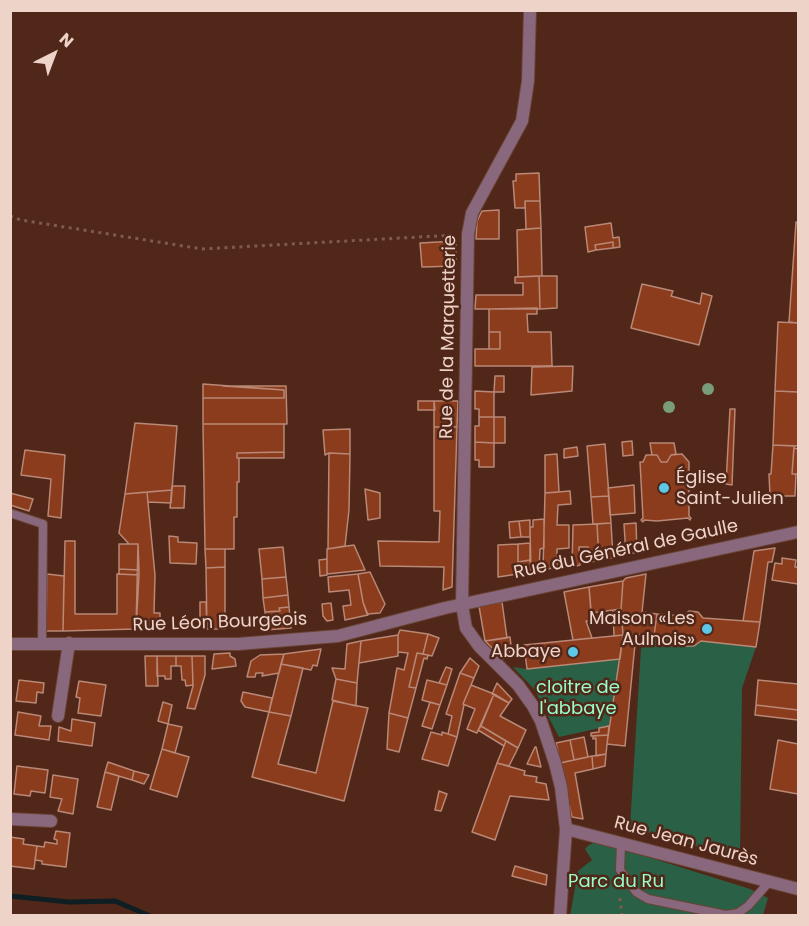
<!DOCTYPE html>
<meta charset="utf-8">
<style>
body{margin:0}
#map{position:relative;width:809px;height:926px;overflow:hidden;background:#502718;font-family:Poppins,sans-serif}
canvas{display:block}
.frame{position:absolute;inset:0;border:12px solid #eed3c9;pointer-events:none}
.north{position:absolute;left:24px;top:24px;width:60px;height:60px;-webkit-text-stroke:4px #502718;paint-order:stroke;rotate:42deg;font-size:16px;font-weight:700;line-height:24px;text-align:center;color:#eed3c9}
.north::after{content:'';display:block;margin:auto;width:21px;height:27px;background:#eed3c9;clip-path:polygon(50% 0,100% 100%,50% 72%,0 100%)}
</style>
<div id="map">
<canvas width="809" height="926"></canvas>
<div class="frame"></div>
<div class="north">N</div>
</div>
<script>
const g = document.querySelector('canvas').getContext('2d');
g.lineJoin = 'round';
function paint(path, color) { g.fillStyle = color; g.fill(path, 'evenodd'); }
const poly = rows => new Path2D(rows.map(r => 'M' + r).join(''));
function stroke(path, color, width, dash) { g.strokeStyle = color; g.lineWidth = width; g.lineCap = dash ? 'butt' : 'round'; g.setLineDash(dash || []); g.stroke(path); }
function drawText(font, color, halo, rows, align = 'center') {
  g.font = font + ' Poppins,sans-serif'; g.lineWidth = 5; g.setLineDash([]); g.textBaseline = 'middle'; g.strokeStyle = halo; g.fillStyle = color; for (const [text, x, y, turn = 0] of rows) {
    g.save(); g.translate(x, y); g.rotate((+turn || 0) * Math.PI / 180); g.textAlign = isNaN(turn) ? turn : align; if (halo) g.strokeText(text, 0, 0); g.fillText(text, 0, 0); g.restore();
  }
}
paint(poly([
 [654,636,694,644,701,641,756,647,742,688,740,859,630,827,641,648],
 [620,659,609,726,559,737,534,689,513,667,527,669],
 [597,841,750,889,768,898,763,915,570,916,578,871,592,860,585,849,589,845]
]), '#2a6146');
stroke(poly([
 [10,896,69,902,115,901,150,916]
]), '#0e1e23', 5);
const building = poly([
 [539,173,540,201,525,201,525,208,515,208,513,181,516,181,516,174,539,173],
 [525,201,540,201,541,228,526,229,525,201],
 [499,210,499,239,476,239,477,221,482,211,499,210],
 [796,222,798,223,798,323,789,322,796,222],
 [611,223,613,238,619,237,620,247,613,248,613,242,595,245,596,250,588,252,585,227,611,223],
 [541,228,542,276,518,277,517,230,541,228],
 [456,241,456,266,422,267,420,243,456,241],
 [613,242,613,248,596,250,595,245,613,242],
 [539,276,540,309,475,309,476,295,523,295,523,283,515,283,515,277,539,276],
 [539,276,557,276,557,308,540,309,539,276],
 [642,284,673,291,671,296,700,304,702,293,712,296,699,345,631,328,642,284],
 [537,308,537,314,527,314,528,332,551,332,552,366,475,366,475,349,500,349,500,332,489,332,489,309,537,308],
 [778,322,798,323,798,392,775,391,778,322],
 [489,332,500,332,500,349,489,349,489,332],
 [573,366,572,391,531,395,532,367,573,366],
 [495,376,504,376,504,392,494,392,495,376],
 [203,384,284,390,284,398,203,398,203,384],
 [223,386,286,386,287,424,203,424,203,398,284,398,284,390,223,386],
 [475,391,494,392,494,417,479,417,479,409,475,409,475,391],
 [775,391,798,392,798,446,773,445,775,391],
 [418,401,434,401,435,410,418,410,418,401],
 [434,401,458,401,457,427,434,427,434,401],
 [730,409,735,409,732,485,726,484,730,409],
 [479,417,494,417,494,443,475,442,475,426,479,426,479,417],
 [494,417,505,417,505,443,494,443,494,417],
 [135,423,177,426,172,490,125,494,135,423],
 [203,424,284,424,284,452,237,453,237,458,239,458,239,482,237,482,237,517,234,517,234,549,205,549,203,424],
 [434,427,457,427,452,587,443,590,444,567,380,566,378,541,439,542,440,511,434,511,434,427],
 [350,429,350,454,329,453,325,455,323,430,350,429],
 [632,441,633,455,623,456,622,442,632,441],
 [475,442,494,443,494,467,479,467,479,460,475,460,475,442],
 [650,443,674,443,676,454,671,455,667,462,661,462,657,455,652,455,650,443],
 [605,444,609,496,591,497,587,446,605,444],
 [773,445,794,446,792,474,796,474,795,496,770,496,769,474,771,474,773,445],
 [577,447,578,456,564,458,564,449,577,447],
 [794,448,798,449,798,474,792,474,794,448],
 [25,450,65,455,61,518,48,516,51,479,21,475,25,450],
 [284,452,284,458,237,458,237,453,284,452],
 [329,453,350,454,349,510,345,546,328,549,329,453],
 [557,454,559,492,545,493,545,455,557,454],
 [682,454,689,462,689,516,691,518,690,520,688,518,657,521,644,520,643,522,641,520,643,518,640,462,643,462,646,455,657,455,661,462,667,462,671,455,682,454],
 [634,485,635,513,610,515,608,488,634,485],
 [172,486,185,486,184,508,170,508,172,486],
 [365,489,380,493,380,518,368,520,365,489],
 [172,490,171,503,148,502,147,492,172,490],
 [570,491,571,504,558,505,557,525,569,525,569,548,557,549,557,567,543,570,545,493,570,491],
 [147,492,155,575,154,613,160,613,160,629,136,629,138,544,129,544,119,533,125,494,147,492],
 [10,493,33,499,29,511,10,505,10,493],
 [609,496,611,523,593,524,591,497,609,496],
 [544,519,544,548,540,549,539,570,531,572,530,527,533,527,533,520,544,519],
 [530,520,530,537,521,537,519,521,530,520],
 [519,521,521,537,510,538,509,522,519,521],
 [611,523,613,558,599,560,597,524,611,523],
 [636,523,637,552,626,555,624,524,636,523],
 [597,524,599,560,588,563,588,547,579,547,580,565,572,567,573,525,597,524],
 [169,536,178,537,178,542,197,543,196,564,170,563,169,536],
 [65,541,75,541,75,614,117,614,117,574,139,575,136,629,63,631,65,541],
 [530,543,530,560,518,562,518,544,530,543],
 [119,544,138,544,139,570,119,569,119,544],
 [518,544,518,574,498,577,498,545,518,544],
 [354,545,365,570,327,574,327,549,354,545],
 [283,547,286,577,262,579,259,549,283,547],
 [775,548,772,562,768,562,760,622,743,621,754,551,775,548],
 [205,549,225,549,225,567,206,568,205,549],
 [782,558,796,560,795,567,798,567,798,584,772,580,775,563,782,564,782,558],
 [327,559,327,575,320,576,319,560,327,559],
 [530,560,531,572,518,574,518,562,530,560],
 [225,567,225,629,207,629,206,568,225,567],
 [119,569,139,570,139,575,119,574,119,569],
 [370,572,385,604,380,613,367,614,363,602,358,574,370,572],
 [47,574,64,576,63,631,46,631,47,574],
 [358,574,363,602,368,615,345,620,343,606,351,605,349,590,329,592,328,577,358,574],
 [646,574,642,612,657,614,654,636,636,634,625,746,607,744,623,635,621,609,623,581,626,578,646,574],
 [286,577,288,595,263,598,262,579,286,577],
 [623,581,621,609,591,613,589,587,623,581],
 [589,587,592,621,586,621,592,638,573,640,564,592,589,587],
 [288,595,289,607,279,608,280,611,265,612,263,598,288,595],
 [200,602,206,602,207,629,200,627,200,602],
 [502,602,507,638,485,641,479,606,502,602],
 [331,603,333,620,327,621,323,616,322,604,331,603],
 [289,607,291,628,266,630,265,612,280,611,279,608,289,607],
 [621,609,623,635,614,636,613,610,621,609],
 [689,611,698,612,703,618,760,622,756,647,701,641,694,646,686,646,681,639,654,636,657,614,684,616,689,611],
 [400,630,428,634,423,654,417,653,409,687,416,688,408,718,389,713,397,668,404,670,408,653,398,652,398,635,400,630],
 [428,634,439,638,432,656,423,654,428,634],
 [398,635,398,656,359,663,361,641,398,635],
 [623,635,620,659,527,669,524,645,623,635],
 [510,637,511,645,508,648,510,651,503,659,485,641,510,637],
 [361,641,357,683,336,679,332,668,345,669,347,644,361,641],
 [321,649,317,666,313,665,311,670,281,664,284,654,321,649],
 [230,653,230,656,235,659,236,666,212,669,214,654,230,653],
 [417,653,428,655,427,659,424,658,416,688,409,687,417,653],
 [284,654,279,673,262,676,263,673,256,673,255,677,247,677,251,661,260,655,284,654],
 [145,656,157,656,158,686,146,686,145,656],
 [157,656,176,656,176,666,171,666,171,679,165,679,165,676,157,676,157,656],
 [176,656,192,656,193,685,186,686,185,680,182,680,181,666,176,666,176,656],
 [192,656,205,656,205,675,195,709,187,708,193,686,192,656],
 [470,658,479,666,474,678,460,673,470,658],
 [281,664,303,668,291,716,269,712,281,664],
 [446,667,452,669,447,685,439,683,446,667],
 [460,673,474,678,463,704,464,705,457,737,448,734,452,716,446,714,460,673],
 [336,679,357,683,356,706,332,700,336,679],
 [19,680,44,683,43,693,37,692,36,703,16,701,19,680],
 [427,680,447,685,440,705,422,700,427,680],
 [758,680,798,684,798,710,756,705,758,680],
 [79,681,106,685,101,716,78,713,80,698,76,697,79,681],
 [497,683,512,699,509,703,492,694,497,683],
 [471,685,494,694,477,733,467,729,475,709,463,704,471,685],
 [243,692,272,698,269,712,245,707,241,701,243,692],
 [494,694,509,703,500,716,526,730,518,748,481,726,494,694],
 [333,701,368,708,344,801,252,777,269,712,291,716,278,764,316,773,333,701],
 [163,702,172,705,168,724,158,721,163,702],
 [430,702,440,705,432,729,422,726,430,702],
 [756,705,798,710,798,720,755,715,756,705],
 [18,712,41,716,39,726,51,726,49,740,15,735,18,712],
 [389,713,408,718,399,752,387,749,389,713],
 [72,719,95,723,92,746,58,741,59,727,71,731,72,719],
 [168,724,182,727,175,753,162,749,168,724],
 [481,726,506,741,504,746,478,730,481,726],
 [609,726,608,735,591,736,591,733,599,732,599,728,609,726],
 [431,732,442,735,442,732,457,737,448,766,422,759,431,732],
 [608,735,606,754,596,756,596,738,593,739,593,736,608,735],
 [584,737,588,757,574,760,570,740,584,737],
 [570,740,574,760,560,763,556,743,570,740],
 [778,740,798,744,798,794,770,789,778,740],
 [506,741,518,748,509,766,497,763,506,741],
 [535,747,536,747,541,767,527,764,535,747],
 [162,749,189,757,177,797,150,789,162,749],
 [606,754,605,766,593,769,592,756,606,754],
 [592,756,593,769,575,773,583,819,572,817,560,763,592,756],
 [108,762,134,771,132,780,105,772,108,762],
 [497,763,525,771,524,775,537,777,536,782,546,784,549,800,510,796,495,840,472,832,497,763],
 [17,766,48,770,45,793,31,791,30,796,14,794,17,766],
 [134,771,149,775,144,784,132,780,134,771],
 [105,772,119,776,111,810,97,807,105,772],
 [53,775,78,779,73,814,58,811,62,799,50,797,53,775],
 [439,791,447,794,441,811,435,810,439,791],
 [56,831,70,833,66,867,42,864,42,861,35,860,37,846,44,847,45,842,57,844,57,840,54,839,56,831],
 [10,837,24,839,23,844,37,846,34,869,10,866,10,837],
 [515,866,547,875,546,885,512,876,515,866]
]);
paint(building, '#8b3c1d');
stroke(building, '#b98876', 1.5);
const service = poly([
 [10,513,43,524,42,644],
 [621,844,620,870,636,892,648,899,726,915,738,913,748,906,769,882]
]);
const minor = poly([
 [462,605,468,234,472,213,522,121,528,81,530,10],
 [58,716,69,643],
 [10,819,51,821],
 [566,829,798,889]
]);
const tertiary = poly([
 [462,605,466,628,479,646,518,685,533,706,541,721,555,763,561,787,566,829,560,916],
 [10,644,238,644,338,636,445,608,798,532]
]);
stroke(service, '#694334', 10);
stroke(minor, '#694334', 14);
stroke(tertiary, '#694334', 14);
stroke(poly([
 [10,216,21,220,202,249,455,235],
 [622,916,620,900,622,895]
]), '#805b4d', 3, [3, 4.5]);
stroke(service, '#89687d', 8);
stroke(minor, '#89687d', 12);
stroke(tertiary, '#89687d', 12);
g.fillStyle = '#799c79';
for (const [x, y] of [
 [708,389],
 [669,407]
]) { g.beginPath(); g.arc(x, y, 6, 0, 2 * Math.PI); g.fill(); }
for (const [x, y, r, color] of [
 [664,488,6,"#5cc7e7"],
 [707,629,6,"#5cc7e7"],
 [573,652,6,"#5cc7e7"]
]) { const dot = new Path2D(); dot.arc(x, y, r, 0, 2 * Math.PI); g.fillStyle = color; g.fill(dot); stroke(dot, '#502718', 2); }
drawText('18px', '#eed3c9', '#502718', [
 ["Rue de la Marquetterie",449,337,-89],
 ["Rue du Général de Gaulle",626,550,-12],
 ["Rue Léon Bourgeois",220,623,-2],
 ["Rue Jean Jaurès",686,842,15]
]);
drawText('18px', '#eed3c9', '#502718', [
 ["Église",676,478,"left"],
 ["Saint-Julien",676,499,"left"],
 ["Maison «Les",695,619],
 ["Aulnois»",695,640],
 ["Abbaye",561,652]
], 'right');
drawText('18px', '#9afcc9', '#502718', [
 ["cloitre de",578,688],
 ["l'abbaye",578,709],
 ["Parc du Ru",616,882]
]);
</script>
